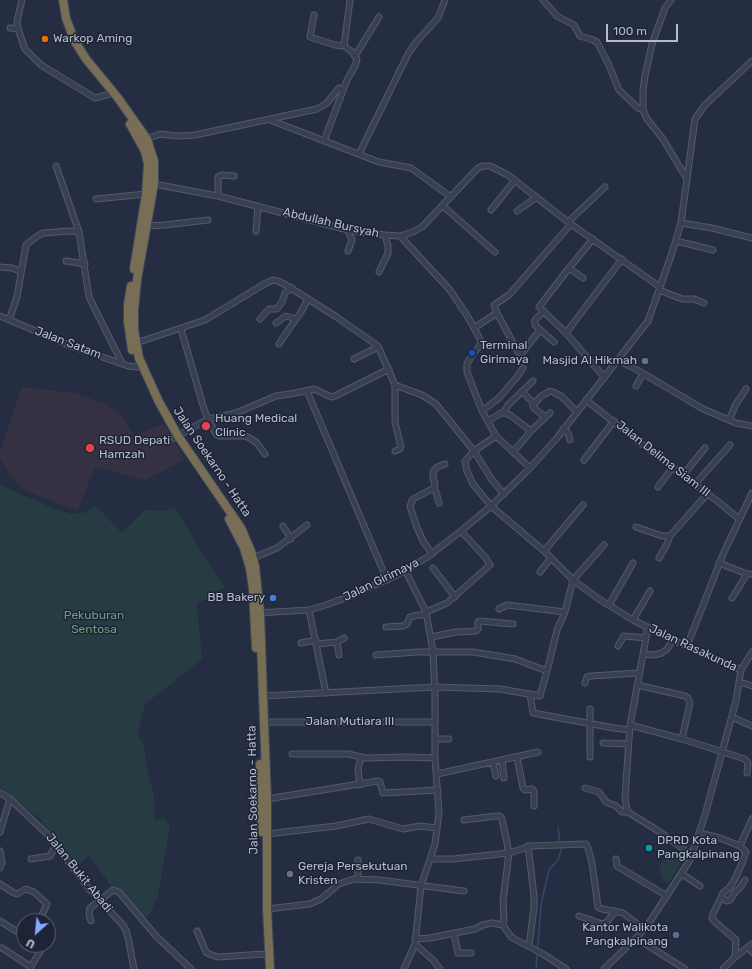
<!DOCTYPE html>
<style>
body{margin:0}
#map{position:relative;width:752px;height:969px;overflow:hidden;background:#242d41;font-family:Rubik,sans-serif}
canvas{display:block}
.north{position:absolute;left:16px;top:913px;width:40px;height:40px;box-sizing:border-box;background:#1d2436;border:1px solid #5a6072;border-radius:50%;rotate:207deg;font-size:11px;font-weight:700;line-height:16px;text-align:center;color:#b5bbcb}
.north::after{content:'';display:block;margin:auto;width:14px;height:18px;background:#88a7fe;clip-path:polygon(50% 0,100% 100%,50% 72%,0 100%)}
.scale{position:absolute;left:606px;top:24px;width:72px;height:18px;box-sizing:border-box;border:2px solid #b5bbcb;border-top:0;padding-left:5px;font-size:12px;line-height:14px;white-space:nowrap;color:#b5bbcb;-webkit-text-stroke:3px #1d2436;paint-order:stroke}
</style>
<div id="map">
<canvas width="752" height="969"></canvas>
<div class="north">U</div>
<div class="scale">100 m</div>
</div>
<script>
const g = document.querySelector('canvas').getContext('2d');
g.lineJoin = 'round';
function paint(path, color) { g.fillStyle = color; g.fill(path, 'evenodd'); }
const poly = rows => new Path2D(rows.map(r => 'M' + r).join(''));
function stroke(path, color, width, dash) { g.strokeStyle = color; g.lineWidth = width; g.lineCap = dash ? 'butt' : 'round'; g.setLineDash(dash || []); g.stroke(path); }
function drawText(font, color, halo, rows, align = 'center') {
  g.font = font + ' Rubik,sans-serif'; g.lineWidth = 3; g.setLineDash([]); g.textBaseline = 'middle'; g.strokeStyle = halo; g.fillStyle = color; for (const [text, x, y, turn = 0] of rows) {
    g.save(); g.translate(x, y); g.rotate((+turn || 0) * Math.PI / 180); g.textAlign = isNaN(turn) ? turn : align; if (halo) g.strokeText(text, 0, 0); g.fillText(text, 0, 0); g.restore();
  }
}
paint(poly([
 [22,387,75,393,106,404,121,414,134,436,164,423,185,460,145,480,95,467,78,510,72,509,22,489,9,474,0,458,0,451]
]), '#353142');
paint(poly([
 [0,485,57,510,73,514,87,512,95,505,122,533,145,510,164,511,174,507,196,542,199,549,225,587,213,595,197,604,202,660,145,704,137,735,143,742,148,770,154,797,155,821,165,818,170,826,158,895,150,914,143,919,118,895,89,856,78,866,41,820,0,787],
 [669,856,675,856,683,859,668,884,662,879,659,870,661,863]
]), '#263c42');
stroke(poly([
 [558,827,560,842],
 [536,969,541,904,549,870,558,860,562,848]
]), '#374669', 1.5);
const minor = poly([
 [22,0,17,21,18,29,25,49,41,65,95,98,110,94],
 [543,0,557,16,574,25,580,36,593,40,597,42,608,63,619,90,638,108,643,110],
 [671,0,665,8,652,44,645,76,643,90,643,110,647,119,663,139,687,179],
 [314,15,310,37,335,45,344,46],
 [10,28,18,29],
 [355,56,379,17],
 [270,120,379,162,411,168,451,197],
 [147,139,160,134,177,136,195,135,317,109,327,103,339,88],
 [324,141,347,80,355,66,357,59,351,51,344,46,350,0],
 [359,154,408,54,417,41,438,18,445,0],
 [56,166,79,232,89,297,122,363],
 [154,184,218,196,348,230,385,235,400,236,413,232,422,227,478,168,483,166,490,166,508,175,568,222,660,287],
 [218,196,218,177,222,175,234,176],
 [96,199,146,194],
 [443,206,495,252],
 [491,210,515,180],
 [517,211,537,197],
 [568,222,605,187],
 [681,223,712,228,752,238],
 [147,226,165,225,208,220],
 [256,231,258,206],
 [400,236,450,290,468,317,481,341,480,345,471,357,467,364,467,372,482,411,496,436,530,468],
 [593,239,569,268,539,307,566,333,604,377],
 [676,241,713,250],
 [348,251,352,240,348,230],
 [66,261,85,264],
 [0,267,12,268,20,271],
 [569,268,583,278],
 [379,272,388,253,388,246,385,235],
 [659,290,682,299,694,299,704,303],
 [544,311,535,320,535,325,554,342],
 [497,313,518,352,520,353,522,353,540,330],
 [0,316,71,346,128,366,137,367],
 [260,319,269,309,277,309,282,302,285,293,292,288],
 [9,320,17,297,26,245,36,237,43,233,70,231,79,232],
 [276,323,286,316,296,319],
 [474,328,497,313,494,305,509,295,571,224],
 [181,329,204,409,208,419,216,434,220,436,244,436,248,437,257,443,265,454],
 [566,333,622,259],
 [136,343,205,320,266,283,273,280,278,281,286,285,335,316,378,346,395,385,395,422,401,447,400,449,395,451],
 [279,344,289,329,301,312,308,299],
 [354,359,378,347],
 [618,360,639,371,703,409,736,423,752,426],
 [395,385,422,395,436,404,474,451,492,480,504,494],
 [636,386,643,374],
 [307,391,387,580],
 [522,391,534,404],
 [586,400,639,442,721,504,739,519],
 [482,411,499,398,517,377,523,368],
 [503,413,508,405,533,381],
 [545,417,534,408,533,406,540,397,550,391,553,392,561,396,577,412],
 [729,420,736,404,746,389],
 [488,421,501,413,505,413,510,415,531,431],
 [563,429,568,433,570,440],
 [496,436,474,451,465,461,467,471,473,484,491,506,544,551,573,580,599,599,633,620,673,640,741,670],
 [174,438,208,419,236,413,276,396,296,393,314,389,331,397,335,396,389,369],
 [513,452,531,431,550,413],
 [584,460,614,421],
 [683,475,705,448],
 [695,484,730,445],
 [658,487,673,467],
 [434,490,435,485,433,477,433,472,437,467,445,464],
 [283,526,291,539],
 [636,527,662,536,670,536,707,494],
 [544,551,583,505],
 [432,554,423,541,416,525,410,506,413,499,432,489,436,492,439,503],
 [253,558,277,548,307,525],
 [659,558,667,544,670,536],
 [719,563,747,574,752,574],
 [433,568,455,597],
 [540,572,551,558],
 [732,598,747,574],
 [609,605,633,563],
 [499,609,507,605,565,612],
 [309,610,326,693],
 [426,612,447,603,490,565,485,557,461,531],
 [257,613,309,610,329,604,350,596,395,576,426,558,461,531,491,506,530,468,557,438,648,321,672,253,681,223,695,119,705,105,752,61],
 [633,620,650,591],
 [386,627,403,626,407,624,410,617,418,615,426,615],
 [648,627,630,725,682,739,745,759,748,763,747,773],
 [431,637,456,632,476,631,478,629,478,622,480,621,513,624],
 [337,642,339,655],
 [301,643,316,640],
 [317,644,337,642,344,638],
 [618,646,624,636,646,638],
 [687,646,724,552,752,493],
 [643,654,654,655,662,653,667,649,673,640],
 [376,655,418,652,473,652,515,659,547,671,557,630,565,612,573,580,604,545],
 [740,682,752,686],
 [585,683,587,677,591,676,639,673],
 [637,685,685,696,688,698,690,703,682,739],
 [530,694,533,713,614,728,629,730],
 [263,696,435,687,500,689,540,696,547,671],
 [732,717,752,726],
 [264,722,435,722],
 [630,725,625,798,627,810,631,814,660,832,692,855],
 [435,739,449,739],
 [603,743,628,744],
 [292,754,348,754,366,758,406,757,435,758],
 [517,757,523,788,525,790,532,789,534,791,534,806],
 [590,757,590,709],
 [502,760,504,778],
 [493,762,496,776],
 [437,774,538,752],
 [360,785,358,769,361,757],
 [585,788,599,792,606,802,616,806,622,812,628,812],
 [0,793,10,799,47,834,90,890,122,924,126,930,129,942,134,969],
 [267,799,378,781,380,782,383,793,438,790],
 [464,820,496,816,500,816,502,819,509,853,503,901,504,921,503,925,511,937,543,954,566,969],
 [0,832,10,799],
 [699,833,720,838,740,846,746,852,743,861,734,881,729,888,723,893,713,914,712,918,714,921,736,940,735,957],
 [267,834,336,826,369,819,403,829,420,826,437,828],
 [528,846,534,896,534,908,529,946],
 [740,846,752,819],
 [0,851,2,863,0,868],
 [31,859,50,856,56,845],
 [430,859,453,859,509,853,531,846,586,844,588,848,592,863,598,907,602,909,623,913,644,929],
 [616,859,617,866,667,896],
 [358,860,358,879],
 [682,874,700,886],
 [0,884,14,893,17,894,26,889,34,892,47,904,41,917,44,921],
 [721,898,727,901,730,900,736,891,740,888,745,880],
 [267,909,310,904,321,899,339,884,354,879,379,880,464,891],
 [579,916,602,924,607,922,615,911],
 [0,921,24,936],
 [91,921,89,915,90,908,113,890,119,892,156,936,191,969],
 [48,924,50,927,48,934],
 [197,931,206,952,209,954,218,957,265,954],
 [454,933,458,953,471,953],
 [636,938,685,969],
 [415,939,430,938,475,929,483,925,492,923,503,925],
 [415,944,434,961,440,969],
 [748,947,752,952],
 [2,948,31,967],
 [30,968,44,945],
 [404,969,415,944,421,886,435,844,439,813,435,758,435,694,433,652,426,612,405,570],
 [604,969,636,938,647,926,690,860,705,815,736,701,741,670,752,652],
 [723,969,735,957,752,944]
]);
const highway = poly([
 [63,0,66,18,74,40,86,59,118,98,147,139,154,161,154,184,137,280,134,310,134,329,139,358,159,402,178,436,241,528,251,551,255,566,260,613,263,696,267,799,267,909,270,969],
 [130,124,145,151,148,164,146,194,134,269],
 [131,286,128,304,128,322,132,350],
 [229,519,244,548,250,568,253,589,256,648],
 [260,764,262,832]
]);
stroke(minor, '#535a6b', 7);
stroke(highway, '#404758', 10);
stroke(minor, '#384051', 5);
stroke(highway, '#776e55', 8);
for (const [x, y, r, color] of [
 [45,39,4,"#e8710a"],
 [472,353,4,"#1a4fb4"],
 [645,361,4,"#6b7280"],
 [206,426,5,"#e0444e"],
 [90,448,5,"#e0444e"],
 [273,598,4,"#3f7fe0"],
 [649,848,4,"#0f9aa8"],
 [290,874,4,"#6b7280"],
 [676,935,4,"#5c6f8a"]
]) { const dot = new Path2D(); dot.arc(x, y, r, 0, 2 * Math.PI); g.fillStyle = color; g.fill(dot); stroke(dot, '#1d2436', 1.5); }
drawText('12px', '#b5bbcb', '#1d2436', [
 ["Warkop Aming",53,39],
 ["Terminal",480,346],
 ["Girimaya",480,360],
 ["Masjid Al Hikmah",637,361,"right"],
 ["Huang Medical",215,419],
 ["Clinic",215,433],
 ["RSUD Depati",99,441],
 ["Hamzah",99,455],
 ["BB Bakery",265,598,"right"],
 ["DPRD Kota",657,841],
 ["Pangkalpinang",657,855],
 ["Gereja Persekutuan",298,867],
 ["Kristen",298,881],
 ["Kantor Walikota",668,928,"right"],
 ["Pangkalpinang",668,942,"right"]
], 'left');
drawText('12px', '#b5bbcb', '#1d2436', [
 ["Abdullah Bursyah",331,223,13],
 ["Jalan Satam",68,343,21],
 ["Jalan Delima Siam III",663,459,38],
 ["Jalan Soekarno - Hatta",212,462,56],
 ["Jalan Girimaya",381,580,-26],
 ["Jalan Rasakunda",693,648,25],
 ["Jalan Mutiara III",350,722],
 ["Jalan Soekarno - Hatta",253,790,-91],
 ["Jalan Bukit Abadi",79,873,51]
]);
drawText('12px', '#6b9e7c', '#1d2436', [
 ["Pekuburan",94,616],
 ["Sentosa",94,630]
]);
</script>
